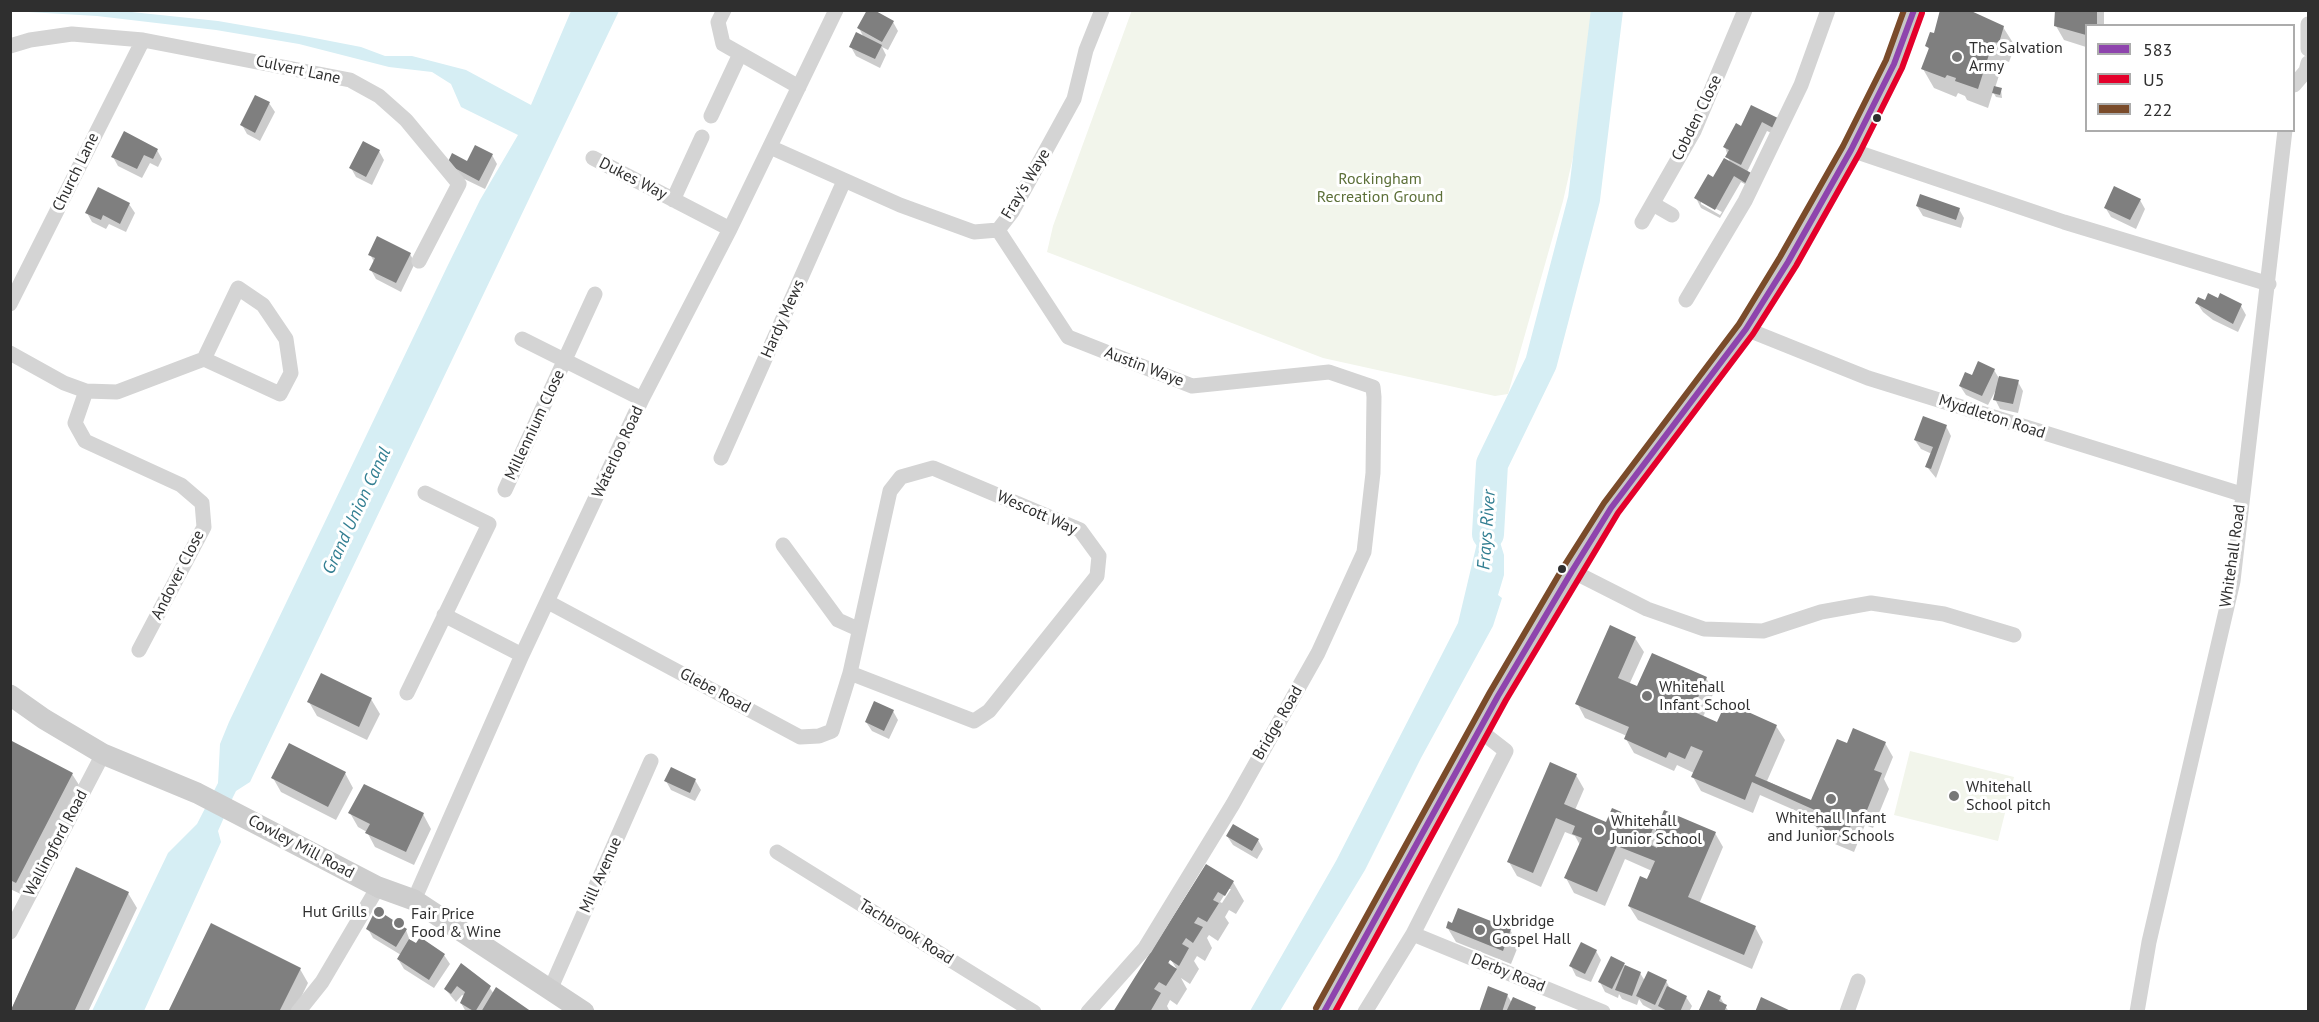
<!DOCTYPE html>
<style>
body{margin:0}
#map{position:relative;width:2319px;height:1022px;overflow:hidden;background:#fff;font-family:"PT Sans",sans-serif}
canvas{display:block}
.frame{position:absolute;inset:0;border:12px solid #2f2f2f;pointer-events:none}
.legend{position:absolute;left:2085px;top:24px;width:210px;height:108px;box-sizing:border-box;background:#fff;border:2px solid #acacac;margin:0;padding:8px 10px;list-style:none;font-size:18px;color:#2f2f2f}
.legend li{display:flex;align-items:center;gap:12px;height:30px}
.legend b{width:30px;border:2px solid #acacac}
</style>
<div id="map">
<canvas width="2319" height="1022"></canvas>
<div class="frame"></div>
<ul class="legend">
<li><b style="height:8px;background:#8e44ad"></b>583</li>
<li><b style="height:8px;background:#e4002b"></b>U5</li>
<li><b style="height:8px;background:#7a4b2a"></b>222</li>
</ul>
</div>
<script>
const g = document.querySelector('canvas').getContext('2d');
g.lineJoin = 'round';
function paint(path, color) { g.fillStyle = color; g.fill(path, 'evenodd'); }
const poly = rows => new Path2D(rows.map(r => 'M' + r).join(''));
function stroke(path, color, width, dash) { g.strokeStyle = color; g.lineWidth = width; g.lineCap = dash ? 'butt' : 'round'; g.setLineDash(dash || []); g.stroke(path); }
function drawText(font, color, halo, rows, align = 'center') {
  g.font = font + ' "PT Sans",sans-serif'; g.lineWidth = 6; g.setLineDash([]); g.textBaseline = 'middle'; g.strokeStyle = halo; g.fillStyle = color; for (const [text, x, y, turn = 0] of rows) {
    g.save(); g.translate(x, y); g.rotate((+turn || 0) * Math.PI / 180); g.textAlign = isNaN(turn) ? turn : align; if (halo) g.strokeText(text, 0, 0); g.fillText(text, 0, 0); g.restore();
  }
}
paint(poly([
 [1132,10,1598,11,1576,144,1563,201,1508,394,1495,396,1323,358,1047,252,1053,226],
 [1910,751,2014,777,1998,841,1894,815]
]), '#f2f5eb');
paint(poly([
 [11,11,10,11,122,11,218,21,299,35,361,47,385,56,412,56,466,70,531,105,571,11,619,11,250,782,236,791,233,797,218,831,221,842,144,1011,92,1011,168,853,197,824,218,783,220,744,229,722,447,267,480,200,518,135,461,107,451,84,432,72,389,67,299,44,216,30,97,16],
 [1483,489,1503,495,1500,542,1504,555,1504,575,1498,595,1502,598,1493,626,1421,758,1365,870,1280,1011,1250,1011,1336,861,1458,623,1477,543]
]), '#d6eef4');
paint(poly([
 [2057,10,2104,10,2104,26,2086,26,2086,47,2064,40,2056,26],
 [893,22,898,31,888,50,882,47,886,55,880,68,856,56,851,47,864,38,859,28],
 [2003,27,2015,46,2009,62,2004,60,1995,88,2001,89,2002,98,1996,97,1993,92,1988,108,1967,100,1965,96,1958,93,1956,97,1934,88,1923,69,1930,51,1927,46],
 [269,103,275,112,260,141,247,134,242,125],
 [1752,107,1780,122,1782,138,1767,131,1747,172,1750,187,1741,182,1720,218,1701,208,1696,198,1730,163,1725,147,1741,128],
 [1701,201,1722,212,1720,215,1701,204],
 [157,150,162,159,158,167,150,163,142,178,118,166,113,157],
 [379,151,384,160,372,185,356,177,351,168],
 [492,155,497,164,485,189,454,174,448,164,468,163],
 [2140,200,2145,209,2136,229,2111,217,2105,207],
 [129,204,135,213,126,232,109,224,106,229,92,222,87,213],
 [1917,206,1959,209,1964,218,1961,228,1923,216],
 [370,254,410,254,415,263,401,292,376,279,371,270,374,262],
 [2197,303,2241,306,2246,315,2238,332,2213,320,2203,312],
 [1994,370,2000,380,2018,382,2023,391,2018,413,2000,409,1995,399,1999,384,1988,405,1966,395,1960,386,1973,377],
 [1946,426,1951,436,1936,478,1927,467,1932,454,1921,449,1915,440],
 [1635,638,1644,652,1629,685,1638,688,1706,678,1714,692,1703,717,1718,724,1776,726,1785,740,1767,781,1812,802,1847,745,1885,743,1893,757,1884,779,1889,789,1873,828,1865,825,1854,852,1823,839,1815,825,1817,820,1760,795,1753,813,1701,791,1693,777,1694,773,1677,765,1674,771,1634,753,1626,739,1627,736,1585,718,1577,703],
 [371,699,380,714,367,740,317,716,309,702],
 [893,711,898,720,889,739,872,731,866,722],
 [10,742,72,774,81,788,25,896,10,889],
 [345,773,353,788,336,820,281,792,273,778],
 [1576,775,1584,789,1575,810,1607,824,1653,827,1656,832,1715,833,1723,847,1699,904,1755,927,1763,942,1752,969,1638,920,1629,906,1652,871,1625,859,1605,906,1574,893,1566,878,1580,845,1575,836,1565,832,1541,887,1517,876,1509,862],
 [695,780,701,790,695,801,671,790,666,781],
 [350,813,423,814,431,829,414,865,375,847,367,832,358,827],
 [1227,836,1258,840,1263,849,1257,859,1233,845],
 [1206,866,1233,882,1244,901,1236,914,1229,910,1225,917,1229,923,1218,941,1209,935,1207,938,1212,948,1205,961,1197,956,1194,961,1199,969,1190,984,1181,978,1187,989,1177,1005,1170,1000,1167,1006,1170,1012,1115,1012],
 [1228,889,1231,889,1222,903,1220,902],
 [1167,953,1176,968,1172,968,1165,954],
 [77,869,128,893,137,908,88,1012,10,1012],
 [1447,927,1510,930,1519,944,1511,964,1456,942],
 [368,929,406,930,410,941,444,955,450,964,434,988,404,969,398,959,401,955,373,938],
 [1596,951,1601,960,1591,982,1576,976,1571,966],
 [1611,958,1640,973,1645,981,1666,981,1671,990,1686,997,1692,1006,1689,1012,1656,1012,1643,1005,1639,999,1637,1005,1622,999,1619,994,1618,998,1605,992,1600,982],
 [461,965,489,987,494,994,530,1012,466,1012,461,1003,465,996,462,995,456,1002,445,989],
 [300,969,308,983,294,1012,169,1012],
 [1507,995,1512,1003,1535,1008,1537,1012,1480,1012],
 [1720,997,1729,1012,1699,1012]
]), '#0003');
stroke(poly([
 [1488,534,1492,464,1541,363,1584,199,1607,10]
]), '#d6eef4', 32);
paint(poly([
 [867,10,874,10,894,21,882,42,857,28],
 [1940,10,1969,10,2004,26,1999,43,1993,42,1978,89,1955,81,1956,78,1947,75,1945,78,1921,69,1929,48,1925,46,1930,32,1934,33],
 [2055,10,2097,10,2097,26,2086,26,2086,35,2054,26],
 [856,32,882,45,875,59,849,47],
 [1994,86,2002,88,2000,95,1992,93],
 [255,95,270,102,255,133,240,125],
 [1751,105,1782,120,1777,130,1762,122,1741,165,1725,157,1729,150,1723,147,1736,123,1741,126],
 [124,131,158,149,153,159,144,155,137,169,111,157],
 [363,141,380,150,366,177,349,168],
 [475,145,493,154,479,181,447,164,452,153,467,161],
 [1724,158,1753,174,1747,184,1734,176,1715,210,1694,198,1708,174,1713,177],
 [2114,186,2141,199,2130,220,2104,208],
 [98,187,130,203,120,224,103,215,101,220,85,213],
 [1920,194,1960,208,1956,220,1916,206],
 [377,236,411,253,396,283,369,270,375,258,368,255],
 [2208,293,2218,298,2220,293,2242,304,2233,324,2195,303,2198,297,2205,300],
 [1978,361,1995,369,1982,396,1959,386,1965,372,1972,375],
 [1999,376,2019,380,2013,404,1993,400],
 [1923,416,1947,425,1931,469,1925,467,1933,447,1914,440],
 [1610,625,1636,637,1618,678,1637,686,1652,653,1707,677,1692,711,1717,722,1726,702,1777,725,1755,776,1811,800,1837,739,1847,743,1853,728,1886,742,1874,770,1882,773,1865,815,1857,811,1845,839,1813,825,1819,812,1752,782,1745,800,1691,777,1703,751,1691,746,1685,759,1669,752,1666,758,1624,739,1629,727,1575,704],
 [321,673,372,698,359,727,307,702],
 [874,701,894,710,884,731,865,722],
 [10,740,73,773,16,883,10,880],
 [289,743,346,772,328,807,271,778],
 [1550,762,1577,774,1564,804,1606,822,1612,808,1654,826,1647,843,1657,848,1662,835,1655,832,1664,810,1716,832,1688,897,1756,926,1744,955,1628,906,1640,876,1647,879,1655,861,1617,846,1597,892,1564,878,1582,838,1572,834,1575,826,1556,818,1533,873,1507,862],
 [671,767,696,779,690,793,664,781],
 [364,784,424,813,406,852,365,833,370,824,348,813],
 [1233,824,1259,839,1252,851,1226,836],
 [1206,864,1234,881,1225,896,1218,892,1213,900,1219,903,1207,922,1198,917,1194,923,1203,927,1193,943,1186,938,1182,944,1189,948,1179,966,1170,960,1168,963,1177,969,1166,986,1159,982,1154,989,1161,993,1150,1012,1113,1012],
 [76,867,129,892,74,1012,10,1012],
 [1458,908,1511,929,1503,951,1446,928,1448,921,1452,923],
 [376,909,407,929,396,947,366,929],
 [211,923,301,968,279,1012,168,1012],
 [420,937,445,954,429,980,397,959,409,939,416,943],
 [1581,942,1597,950,1585,974,1569,966],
 [1611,956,1625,963,1612,989,1598,982],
 [461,963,491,986,475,1012,460,1003,465,992,457,986,451,994,444,989],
 [1625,965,1641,972,1632,996,1615,990],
 [1648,971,1667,980,1655,1005,1636,996],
 [1488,986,1508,994,1502,1012,1479,1012],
 [1667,986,1687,996,1680,1012,1669,1012,1658,1006],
 [496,987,532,1012,481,1012],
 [1708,990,1721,996,1719,1001,1727,1005,1724,1012,1698,1012],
 [1513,997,1536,1007,1534,1012,1506,1012],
 [1761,997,1793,1012,1755,1012]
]), '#7f7f7f');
stroke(poly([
 [724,10,718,22,723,44,799,87],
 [2308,24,2308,49],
 [10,46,30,40,72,34,143,40,350,80,379,96,406,120,459,184,419,261],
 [2294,85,2306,71,2308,63],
 [711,116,740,54],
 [770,147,900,205,974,232,998,230,1012,212,1074,99,1086,50,1102,10],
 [1851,150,2064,222,2269,284],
 [593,158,730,229],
 [673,200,702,137],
 [1653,204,1672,215],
 [1642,222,1694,131,1745,10],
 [998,230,1068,337,1192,386,1329,372,1373,387,1374,397,1373,473,1364,552,1318,653,1233,804,1145,948,1088,1012],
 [1686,300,1745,201,1801,85,1828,10],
 [10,304,143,40],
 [1746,329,1868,378,2241,494],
 [522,339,642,399],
 [10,353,64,383,86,391,117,392,204,359,238,288,263,305,286,339,291,373,280,394,204,359],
 [86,391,75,423,85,441,181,485,202,503,204,527,139,650],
 [721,458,844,181],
 [505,490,595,294],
 [783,545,838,620,858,629],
 [1572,571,1647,609,1704,629,1763,631,1821,612,1871,603,1944,614,2014,635],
 [548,602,800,737,819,736,832,731,850,673,890,491,901,477,933,468,1080,530,1099,556,1097,576,989,711,974,721,850,673],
 [444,615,522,655],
 [407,693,489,524,425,493],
 [777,852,1034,1012],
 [414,900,522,655,642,399,730,229,836,10],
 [10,932,103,754],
 [1413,934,1603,1012],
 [550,990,651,761],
 [298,1012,322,982,378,887],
 [1365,1012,1413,934,1506,751,1479,730],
 [1847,1012,1858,981],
 [2137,1012,2149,942,2233,581,2285,130]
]), '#d4d4d4', 15);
stroke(poly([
 [10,695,44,719,103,754,197,793,378,887,414,900,584,1012]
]), '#cdcdcd', 21);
stroke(poly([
 [1324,1012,1498,696,1572,571,1611,508,1746,329,1788,262,1851,150,1894,64,1914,10]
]), '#c7c7c7', 22);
stroke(poly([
 [1324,1012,1498,696,1572,571,1611,508,1746,329,1788,262,1851,150,1894,64,1914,10]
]), '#8e44ad', 6);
stroke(poly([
 [1335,1012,1506,700,1618,513,1753,334,1796,266,1859,154,1902,68,1922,13]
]), '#e4002b', 6);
stroke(poly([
 [1316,1008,1490,692,1564,566,1604,503,1739,324,1780,257,1843,146,1886,60,1904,10]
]), '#7a4b2a', 6);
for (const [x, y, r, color] of [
 [1957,57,6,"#787878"],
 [1877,118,5,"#2f2f2f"],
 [1562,569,5,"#2f2f2f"],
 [1647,696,6,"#787878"],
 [1954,796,6,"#787878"],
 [1831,799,6,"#787878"],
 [1599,830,6,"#787878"],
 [379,912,6,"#787878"],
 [399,923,6,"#787878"],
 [1480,930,6,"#787878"]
]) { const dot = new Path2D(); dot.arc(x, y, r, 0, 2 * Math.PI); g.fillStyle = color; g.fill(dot); stroke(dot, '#fff', 2); }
drawText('16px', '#2f2f2f', '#fff', [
 ["The Salvation",1969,48],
 ["Army",1969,66],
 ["Whitehall",1659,687],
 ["Infant School",1659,705],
 ["Whitehall",1966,787],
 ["School pitch",1966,805],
 ["Whitehall Infant",1831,818,"center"],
 ["and Junior Schools",1831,836,"center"],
 ["Whitehall",1611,821],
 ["Junior School",1611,839],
 ["Hut Grills",367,912,"right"],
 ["Fair Price",411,914],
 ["Food & Wine",411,932],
 ["Uxbridge",1492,921],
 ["Gospel Hall",1492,939]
], 'left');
drawText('16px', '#2f2f2f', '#fff', [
 ["Culvert Lane",298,70,12],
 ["Cobden Close",1697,118,-64],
 ["Church Lane",76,172,-64],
 ["Dukes Way",633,179,27],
 ["Fray's Waye",1026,184,-59],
 ["Hardy Mews",783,319,-66],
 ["Austin Waye",1144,367,21],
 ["Myddleton Road",1992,417,18],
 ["Millennium Close",535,425,-65],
 ["Waterloo Road",618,452,-65],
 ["Wescott Way",1037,513,24],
 ["Whitehall Road",2233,556,-82],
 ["Andover Close",178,575,-63],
 ["Glebe Road",715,691,28],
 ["Bridge Road",1278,723,-60],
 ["Wallingford Road",56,843,-62],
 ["Cowley Mill Road",301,847,28],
 ["Mill Avenue",601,875,-66],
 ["Tachbrook Road",906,932,32],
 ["Derby Road",1508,973,22]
]);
drawText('16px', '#5c6f38', '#fff', [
 ["Rockingham",1380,179],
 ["Recreation Ground",1380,197]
]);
drawText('italic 18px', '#337f92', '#fff', [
 ["Grand Union Canal",357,511,-65],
 ["Frays River",1487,530,-86]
]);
</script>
